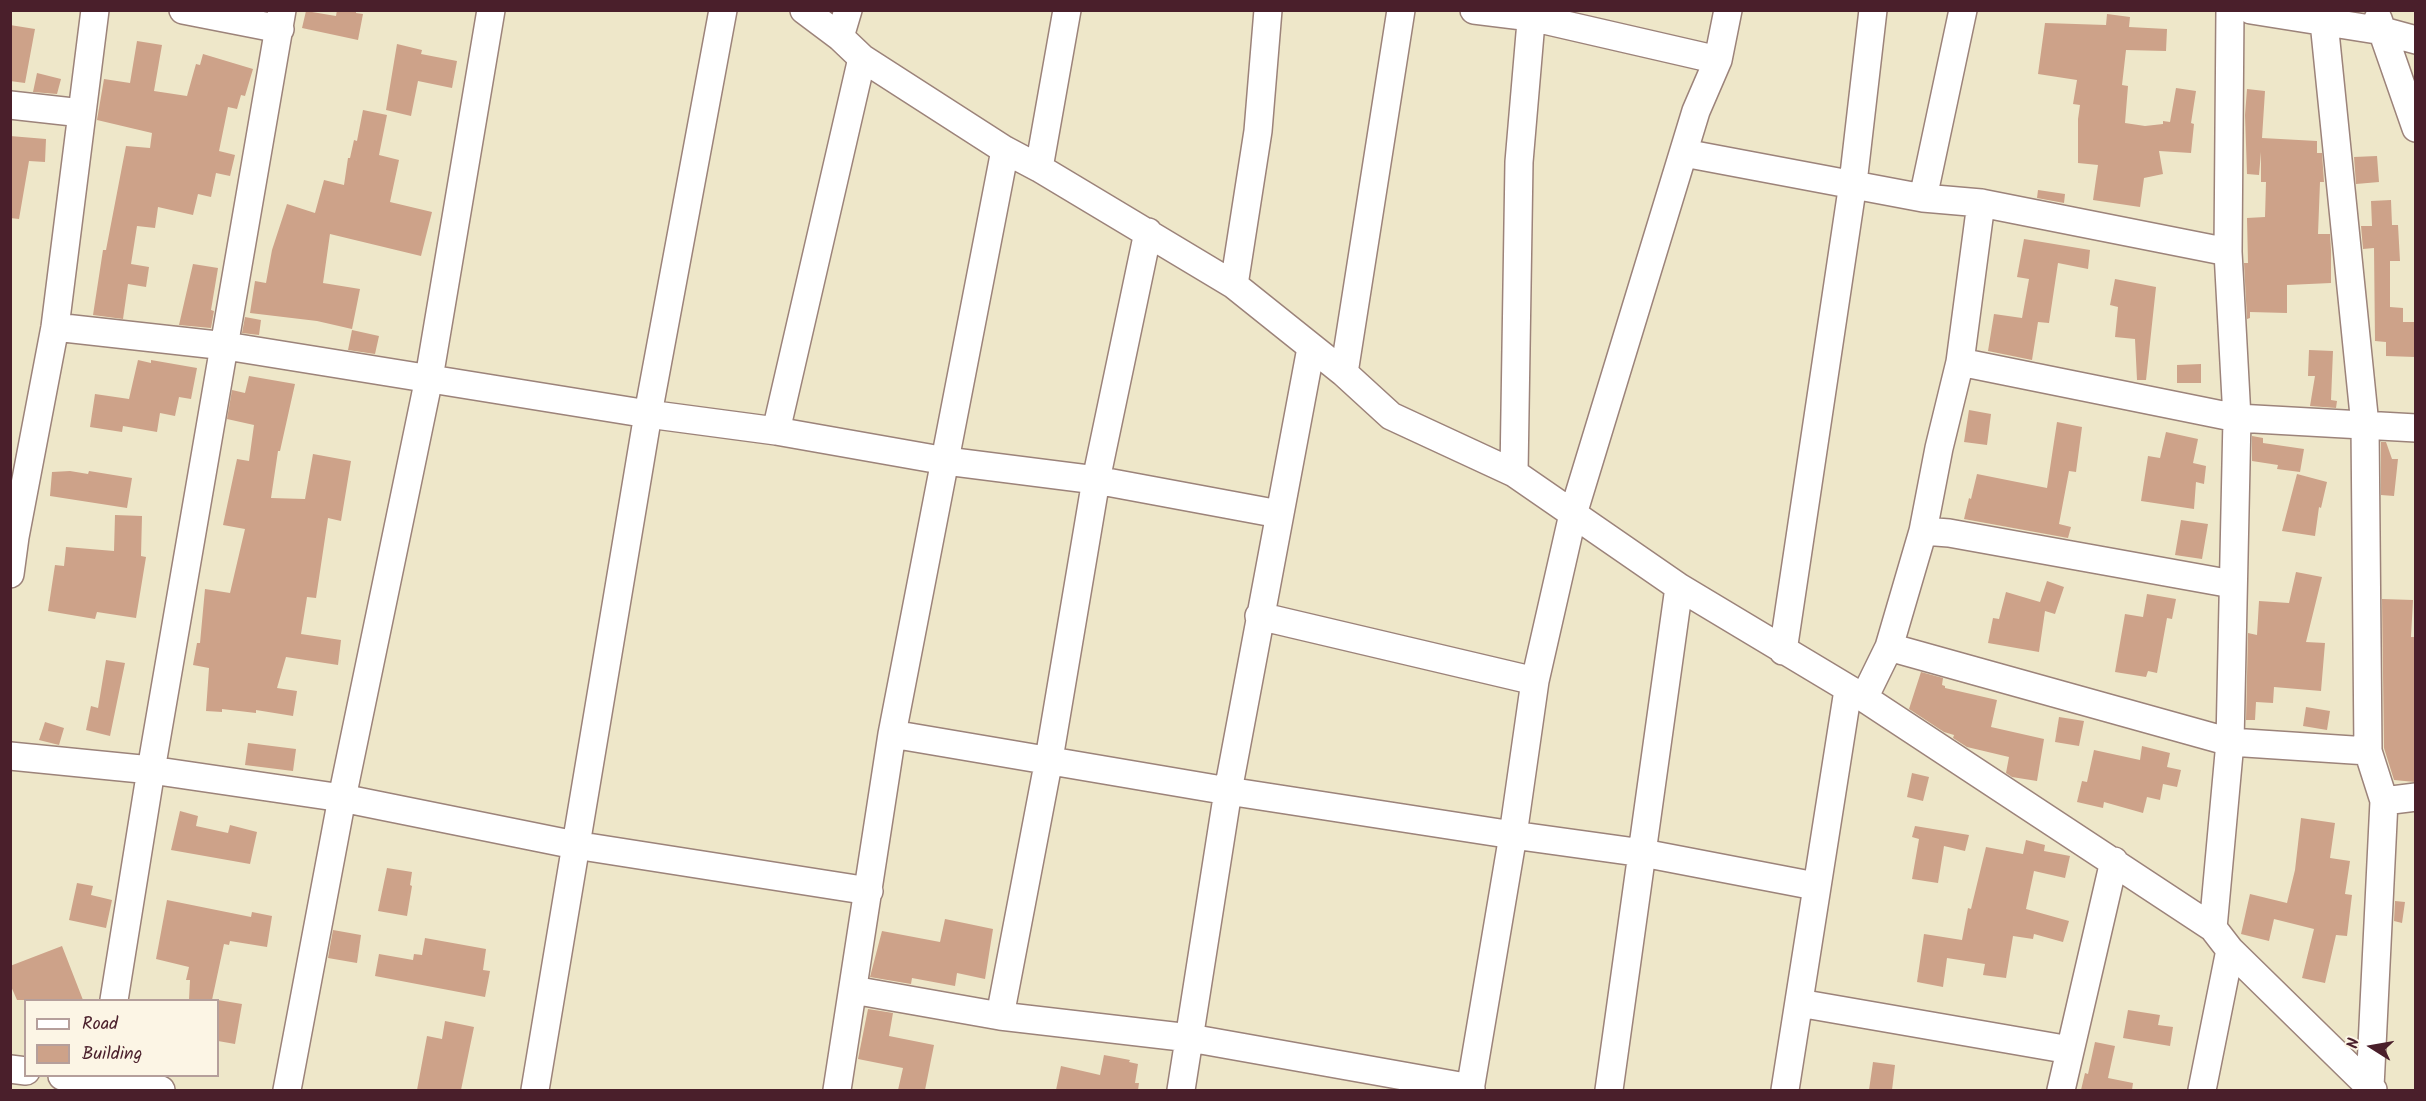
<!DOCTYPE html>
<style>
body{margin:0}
#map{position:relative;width:2426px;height:1101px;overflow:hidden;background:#eee7c9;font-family:Kalam,sans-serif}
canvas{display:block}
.frame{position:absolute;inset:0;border:12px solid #4a1f2b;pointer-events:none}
.legend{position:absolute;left:24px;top:999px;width:195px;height:78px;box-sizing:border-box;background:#fcf5e5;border:2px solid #b59f9b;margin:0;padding:8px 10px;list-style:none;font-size:18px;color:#4a1f2b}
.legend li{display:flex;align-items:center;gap:12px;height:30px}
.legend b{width:30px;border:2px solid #b59f9b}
.north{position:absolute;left:2342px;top:1017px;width:60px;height:60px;-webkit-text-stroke:4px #fcf5e5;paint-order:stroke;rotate:281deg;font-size:16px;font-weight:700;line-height:24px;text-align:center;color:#4a1f2b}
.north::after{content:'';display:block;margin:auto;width:21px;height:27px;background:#4a1f2b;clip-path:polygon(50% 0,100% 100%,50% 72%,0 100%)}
</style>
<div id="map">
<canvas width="2426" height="1101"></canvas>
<div class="frame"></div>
<ul class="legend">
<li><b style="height:8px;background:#fff"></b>Road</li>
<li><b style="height:16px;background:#cda289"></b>Building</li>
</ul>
<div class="north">N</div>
</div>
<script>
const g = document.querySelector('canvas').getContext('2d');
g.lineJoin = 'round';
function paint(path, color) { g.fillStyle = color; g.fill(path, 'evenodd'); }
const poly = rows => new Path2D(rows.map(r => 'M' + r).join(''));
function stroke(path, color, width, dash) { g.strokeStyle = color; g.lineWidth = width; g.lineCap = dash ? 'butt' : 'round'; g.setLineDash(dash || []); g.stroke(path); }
paint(poly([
 [337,10,356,10,356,13,363,14,358,40,302,28,306,11,336,16],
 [2107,14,2130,17,2129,27,2167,29,2166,51,2126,50,2122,85,2128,86,2125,123,2145,126,2163,124,2163,121,2170,122,2176,88,2196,91,2191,123,2194,124,2191,153,2159,151,2163,174,2144,178,2140,207,2093,200,2098,165,2078,163,2078,119,2080,105,2073,104,2077,80,2038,74,2045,23,2106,25],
 [10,25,35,29,25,83,10,81],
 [137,41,162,45,154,91,187,96,196,64,200,65,203,54,253,69,245,96,241,95,237,109,228,107,219,151,235,155,230,176,216,173,211,197,198,194,193,215,158,207,155,228,137,226,131,264,149,267,146,287,128,284,123,319,93,315,103,250,106,250,126,146,150,148,152,133,97,120,104,79,130,83],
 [397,44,422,50,421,54,457,61,452,88,418,81,411,116,386,110],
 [37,73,61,79,57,94,33,92],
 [2247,89,2265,91,2262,138,2317,141,2317,153,2322,153,2324,182,2320,182,2318,234,2330,234,2331,250,2331,283,2287,285,2287,313,2250,312,2250,318,2247,319,2244,263,2248,263,2247,218,2265,217,2266,182,2261,182,2261,152,2259,175,2247,174,2245,115],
 [363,110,387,115,379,155,399,160,390,202,432,212,421,256,330,234,323,283,360,289,352,329,317,321,250,313,255,281,266,283,272,250,287,204,315,213,324,180,344,185,348,158,350,158,354,140,357,141],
 [10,136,46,139,45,162,29,161,19,219,10,218],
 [2377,156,2379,182,2356,184,2354,157],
 [2038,190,2065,194,2064,203,2037,198],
 [2391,200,2392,225,2398,225,2400,261,2390,261,2390,307,2403,308,2403,322,2415,322,2415,357,2386,356,2386,342,2375,341,2374,248,2363,249,2361,226,2372,226,2371,201],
 [2024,239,2090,250,2088,269,2058,263,2049,323,2038,322,2032,360,1988,351,1994,314,2022,318,2029,279,2017,277],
 [193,264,218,268,211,310,214,311,211,328,179,325],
 [2115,279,2156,287,2146,380,2137,380,2135,339,2115,337,2118,307,2110,305],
 [245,317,261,320,259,335,242,333],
 [352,330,379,336,375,354,348,350],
 [2309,350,2333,351,2331,400,2337,401,2336,408,2310,406,2315,376,2308,376],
 [138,360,151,363,151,360,197,368,191,399,179,397,175,416,160,413,157,432,123,426,122,432,90,427,95,394,129,399],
 [2201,364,2201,383,2177,383,2177,365],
 [249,376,295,384,280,451,278,451,271,498,305,499,313,454,351,461,341,521,328,518,316,598,307,597,301,634,341,640,338,665,286,657,277,688,297,691,293,716,256,710,256,713,222,709,222,712,206,711,209,668,193,665,197,643,200,643,205,589,230,593,245,529,223,525,237,459,249,461,254,425,227,419,232,390,245,393],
 [1969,410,1991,414,1987,445,1964,442],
 [2057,422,2082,427,2076,472,2069,471,2059,524,2071,527,2068,538,1964,519,1969,498,1971,499,1977,474,2047,488],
 [2166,432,2198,439,2193,463,2206,466,2204,484,2196,482,2194,509,2141,501,2148,456,2160,458],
 [2252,436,2263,438,2263,443,2304,449,2300,472,2277,469,2278,465,2252,461],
 [2381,442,2386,442,2392,459,2398,459,2394,496,2381,495],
 [70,471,88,474,89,471,132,478,127,508,50,496,52,472],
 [2297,474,2327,482,2321,508,2319,507,2315,536,2282,531],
 [115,515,142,516,141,556,146,557,136,618,97,612,95,619,48,611,55,565,64,566,66,547,114,551],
 [2181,520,2208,524,2202,559,2175,555],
 [2296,572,2322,577,2306,642,2325,643,2321,691,2274,687,2273,703,2256,702,2255,720,2246,720,2248,633,2257,635,2259,601,2289,603],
 [2047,581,2064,587,2055,614,2045,611,2039,652,1988,643,1993,618,1999,619,2006,592,2040,602],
 [2147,594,2176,599,2172,619,2167,618,2157,673,2148,671,2146,677,2115,672,2125,614,2143,617],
 [2382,599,2413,600,2411,637,2415,637,2415,782,2394,780,2384,748],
 [106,660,125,663,110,736,86,730,91,706,98,708],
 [1921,672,1943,678,1942,685,1945,686,1945,688,1997,700,1991,727,2044,739,2037,781,2012,777,2006,773,2009,757,1967,747,1953,738,1954,735,1944,732,1909,709],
 [2306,707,2330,711,2327,730,2303,726],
 [2059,717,2084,721,2079,746,2055,742],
 [45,722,64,728,59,745,39,740],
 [248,743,296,749,293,771,245,765],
 [2142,746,2170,753,2167,767,2181,770,2177,787,2163,784,2160,800,2147,797,2143,813,2104,802,2103,808,2077,802,2082,781,2087,782,2094,750,2140,760],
 [1912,773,1929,777,1923,801,1907,797],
 [180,811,198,816,196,826,228,833,230,825,257,832,250,864,171,850],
 [2301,818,2335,823,2330,858,2350,861,2345,894,2352,895,2347,936,2336,935,2325,983,2302,978,2314,929,2274,919,2269,941,2241,934,2250,894,2287,903,2295,870],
 [1915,826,1969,835,1965,851,1944,846,1938,883,1912,879,1919,839,1912,837],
 [2026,840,2045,845,2044,851,2070,856,2065,878,2034,871,2026,909,2069,921,2063,942,2034,934,2033,939,2013,936,2006,978,1983,975,1985,964,1947,958,1943,987,1917,982,1924,934,1962,940,1968,908,1971,909,1986,847,2023,854],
 [387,868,412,872,410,885,412,886,407,916,378,911],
 [77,883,93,886,91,895,112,900,106,928,69,920],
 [167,900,251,917,252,912,272,916,267,947,230,941,229,945,224,944,212,1000,189,1000,190,980,186,980,189,967,156,959],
 [2395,901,2405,902,2402,923,2394,921],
 [945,919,993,929,985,979,957,973,955,986,912,978,911,984,870,977,882,931,940,942],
 [333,930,361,935,357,963,328,958],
 [425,938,486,949,483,970,490,971,485,997,375,976,379,954,413,960,414,954,422,955],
 [62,946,83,1000,17,1000,10,984,10,966],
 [218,1000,242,1004,235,1044,218,1041],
 [868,1009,893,1013,889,1036,934,1045,925,1090,898,1090,903,1068,858,1059],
 [2128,1010,2160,1015,2158,1025,2173,1027,2170,1046,2123,1038],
 [445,1021,474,1027,461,1090,417,1090,427,1036,442,1039],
 [2095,1042,2115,1046,2108,1078,2133,1083,2132,1090,2081,1090,2085,1073,2088,1074],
 [1104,1055,1130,1060,1129,1062,1138,1064,1135,1083,1139,1083,1138,1090,1056,1090,1061,1066,1100,1075],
 [1873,1062,1895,1065,1892,1090,1869,1090]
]), '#cda289');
const minor = poly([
 [183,10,280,29],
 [804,10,840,37,862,58,1005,150,1039,168,1234,285,1344,373,1391,416,1514,473,1679,587,1864,698,2213,928,2230,950,2373,1090],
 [1474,10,1531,17,1718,60],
 [2251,10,2383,31,2416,40],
 [2378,19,2416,128],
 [2324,22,2365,425,2368,751,2384,801,2370,1087],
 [840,37,848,10],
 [10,105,82,113],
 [1684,153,1923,198,1981,203,2228,252],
 [1039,168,1067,10],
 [1923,198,1963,10],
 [1234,285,1258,131,1268,10],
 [55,327,226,346,648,414,776,431,946,461,1096,480,1279,514],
 [1960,362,2237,418,2416,428],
 [1344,373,1401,10],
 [776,431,862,58],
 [1514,473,1519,162,1532,10],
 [1923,531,1949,533,2232,584],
 [10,574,15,537,55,327,95,10],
 [1259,616,1535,681],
 [1889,647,2230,742,2368,751],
 [1783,651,1853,183,1873,10],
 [1864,698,1889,647,1923,531,1939,448,1960,362,1981,203],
 [892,734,1228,791,1513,835,1643,853,1815,886],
 [10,756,151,770,342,798,575,845,869,891],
 [2384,801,2416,797],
 [2213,928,2230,742,2237,418,2228,252,2230,10],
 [853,990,1000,1016,1190,1038,1471,1088],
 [114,1000,151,770,282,10],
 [1799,1003,2070,1050],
 [1000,1016,1049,759,1096,480,1148,232],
 [10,1069,26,1071],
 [62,1076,161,1090],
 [287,1090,342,798,429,378,491,10],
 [535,1090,648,414,723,10],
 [837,1090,892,734,1005,150],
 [1181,1090,1228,791,1311,348],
 [1470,1090,1513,835,1535,681,1573,514,1696,111,1718,60,1728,10],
 [1609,1090,1679,587],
 [1785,1090,1848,690],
 [2061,1090,2114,861],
 [2202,1090,2230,950]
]);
stroke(minor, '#9c837a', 30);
stroke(minor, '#fff', 27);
</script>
